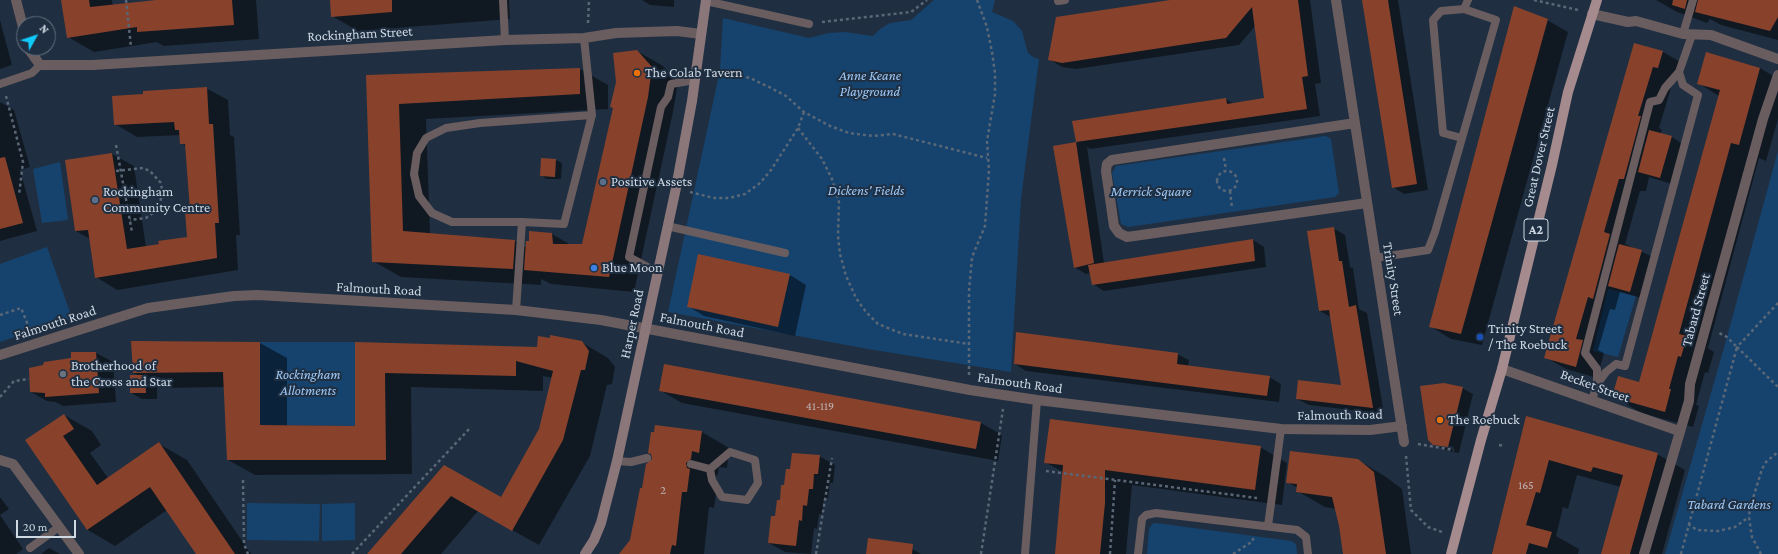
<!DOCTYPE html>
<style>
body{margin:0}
#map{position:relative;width:1778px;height:554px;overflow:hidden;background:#1f2f41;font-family:"Crimson Pro",serif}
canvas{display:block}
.north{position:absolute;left:16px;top:16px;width:40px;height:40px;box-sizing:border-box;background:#1f2f41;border:1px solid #657382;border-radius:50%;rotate:50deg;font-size:11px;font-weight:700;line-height:16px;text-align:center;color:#cfd9e4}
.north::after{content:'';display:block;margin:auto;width:14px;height:18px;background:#11cafb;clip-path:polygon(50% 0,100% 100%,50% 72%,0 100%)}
.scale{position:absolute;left:16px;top:520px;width:60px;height:18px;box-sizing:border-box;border:2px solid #cfd9e4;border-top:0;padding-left:5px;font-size:12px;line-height:14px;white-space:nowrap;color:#cfd9e4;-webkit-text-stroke:3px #1f2f41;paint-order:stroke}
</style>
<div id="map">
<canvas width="1778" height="554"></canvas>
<div class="north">N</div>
<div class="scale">20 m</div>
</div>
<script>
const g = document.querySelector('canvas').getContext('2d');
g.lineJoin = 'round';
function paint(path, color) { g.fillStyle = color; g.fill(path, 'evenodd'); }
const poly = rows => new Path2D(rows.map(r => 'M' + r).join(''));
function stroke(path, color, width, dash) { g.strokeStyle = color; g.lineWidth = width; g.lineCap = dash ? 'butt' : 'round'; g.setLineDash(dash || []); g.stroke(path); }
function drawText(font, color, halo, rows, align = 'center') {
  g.font = font + ' "Crimson Pro",serif'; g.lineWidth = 4; g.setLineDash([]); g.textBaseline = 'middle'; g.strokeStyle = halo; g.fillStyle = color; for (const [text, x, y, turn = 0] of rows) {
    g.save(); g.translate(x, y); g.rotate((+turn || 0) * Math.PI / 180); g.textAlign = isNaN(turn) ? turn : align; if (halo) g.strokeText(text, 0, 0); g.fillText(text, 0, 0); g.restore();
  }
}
paint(poly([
 [934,0,995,0,992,12,1013,21,1022,31,1028,53,1033,57,1039,59,1021,199,1011,372,868,349,668,312,720,70,723,18,809,38,829,33,844,32,873,36,880,29,890,23,911,20],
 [1326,136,1331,139,1339,193,1335,197,1128,227,1121,224,1112,173,1116,166],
 [1778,151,1778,554,1665,554,1727,337],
 [60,162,68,220,42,223,33,169],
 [47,247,72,318,0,342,0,264],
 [1608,289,1636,296,1618,357,1593,351],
 [260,342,355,342,355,426,260,425],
 [247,503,320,504,319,541,247,540],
 [355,503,355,540,322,541,322,504],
 [1156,523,1291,541,1296,544,1297,554,1147,554,1149,529,1152,524]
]), '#16436d');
paint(poly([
 [62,0,112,0,113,6,175,0,256,0,259,39,164,46,157,42,94,52,68,37],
 [331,0,509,0,510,19,358,31,332,16],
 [642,0,674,0,674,7,650,5],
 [1177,0,1310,0,1321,83,1315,84,1320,116,1090,149,1087,147,1104,263,1253,240,1264,247,1266,267,1104,291,1093,284,1090,273,1086,274,1074,267,1055,147,1077,143,1073,121,1226,99,1234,104,1265,99,1256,25,1239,45,1076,69,1062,67,1049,59],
 [1363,0,1398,0,1428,190,1404,194,1393,187],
 [1656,0,1778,0,1778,40,1721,25,1710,19,1707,23,1677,12],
 [0,20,12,65,0,69],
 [1547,20,1568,32,1482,345,1451,339,1430,326],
 [1635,44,1663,52,1684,64,1674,78,1659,128,1662,130,1660,134,1672,137,1683,144,1672,184,1649,177,1646,191,1640,191,1625,244,1653,257,1641,298,1620,292,1615,310,1610,309,1598,350,1604,353,1597,378,1566,369,1545,357],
 [637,51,663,66,678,82,673,112,634,292,551,284,541,279,541,285,401,277,373,261,367,76,580,69,608,85,608,109,426,119,430,234,515,241,527,248,552,234,571,245,582,245],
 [1760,68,1778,79,1778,119,1766,161,1759,158,1708,348,1714,352,1708,373,1705,372,1696,405,1699,406,1693,427,1641,413,1613,396,1640,384,1719,96,1698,83],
 [206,88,228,100,230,135,234,137,240,235,236,235,238,270,117,290,96,277,90,239,76,231,66,161,112,154,134,166,146,247,188,238,191,211,186,146,181,143,181,135,137,137,115,124,144,95],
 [0,102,14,110,30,167,20,170,37,231,0,241],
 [556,160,562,163,561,179,546,179,541,175],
 [1333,228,1345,235,1350,267,1353,268,1359,309,1367,313,1384,414,1309,405,1297,399,1343,386,1331,317,1320,311],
 [790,275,806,285,795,336,704,316,688,306],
 [132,342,260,343,287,358,287,426,356,427,356,343,538,348,581,342,608,358,615,367,612,384,607,385,590,456,539,545,478,511,441,554,369,554,445,466,501,498,540,430,552,378,543,376,543,391,411,387,412,474,255,475,228,460,225,387,160,388,157,386,157,399,142,399,131,393,139,376,134,373],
 [96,353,113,362,116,402,63,406,56,402,47,401,31,392,72,359],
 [1177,354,1189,360,1188,367,1269,377,1281,384,1279,402,1026,371,1015,364],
 [1462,388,1473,394,1459,453,1445,450,1439,447,1453,449,1454,447,1438,445,1438,447,1434,444],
 [661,391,981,423,1002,435,998,461,682,403],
 [64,415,92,431,101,445,90,453,108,478,159,444,187,460,251,554,197,554,167,510,115,546,88,530,27,441],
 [1527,418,1657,454,1685,470,1662,554,1602,554,1621,487,1577,475,1568,509,1563,507,1556,536,1579,549,1578,554,1493,554],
 [656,426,702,432,729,448,727,468,719,467,718,474,713,479,717,486,714,508,709,507,704,554,624,554,631,541,643,489,653,460],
 [1260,447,1287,463,1282,505,1132,485,1126,554,1056,554,1063,472,1045,462],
 [819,456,835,465,833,483,830,483,828,498,824,498,822,514,819,514,817,529,814,528,811,554,785,552,769,543,791,470],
 [1358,460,1386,477,1402,489,1411,554,1344,554,1336,509,1325,507,1297,491,1298,488,1287,482],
 [0,497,9,509,0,515,23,549,16,554,0,554],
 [904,544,921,554,867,554],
 [49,548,60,554,41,554]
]), '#0007');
paint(poly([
 [61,0,89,0,90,7,156,0,232,0,234,25,137,32,137,27,67,38],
 [330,0,392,0,392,12,331,17],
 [1170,0,1298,0,1308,76,1302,77,1307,109,1076,142,1072,121,1226,98,1227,104,1264,98,1252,7,1226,38,1062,63,1048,60,1056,17],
 [1362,0,1388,0,1417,184,1392,188],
 [1673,0,1687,0,1685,9,1672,5],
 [1698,0,1778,0,1778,17,1770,31,1695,12],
 [1514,6,1548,19,1461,334,1429,327],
 [1634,43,1663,51,1658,68,1653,67,1638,116,1641,116,1624,179,1619,179,1604,232,1610,234,1593,299,1588,297,1576,339,1583,340,1576,367,1544,358],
 [637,50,652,67,648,97,609,277,524,270,526,241,529,241,529,231,552,233,553,244,582,244,613,108,610,107,616,82,613,53],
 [1706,52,1760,68,1739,145,1731,143,1679,334,1687,336,1681,357,1678,356,1669,389,1671,389,1665,412,1612,397,1618,376,1639,382,1720,90,1697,84],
 [580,68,580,94,399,104,403,231,515,240,513,269,372,262,366,75],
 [207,87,209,124,213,124,219,223,215,223,217,258,95,278,88,230,75,231,65,160,112,153,127,249,159,244,158,241,187,237,185,211,190,210,185,144,180,144,179,130,175,130,174,122,114,125,112,96,143,94,143,91],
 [1649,130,1672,136,1660,178,1638,172],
 [1076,142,1094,263,1074,268,1053,146],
 [5,157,23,223,0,229,0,158],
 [541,158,556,159,555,177,540,176],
 [1334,227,1339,261,1342,261,1349,307,1356,305,1373,408,1296,399,1298,380,1341,385,1329,310,1319,311,1307,231],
 [1253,239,1255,261,1092,285,1088,265],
 [1619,244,1642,250,1630,292,1608,286],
 [698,254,790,274,778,327,687,307],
 [1016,332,1178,353,1177,364,1270,376,1267,396,1014,364],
 [550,335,582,341,589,351,585,370,581,370,563,440,512,531,451,496,401,554,367,554,444,465,501,497,539,429,553,371,516,361,516,376,385,373,386,460,227,460,223,372,133,373,131,341,260,342,260,425,355,426,355,342,537,347,538,336,550,338],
 [71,352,96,352,99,393,45,397,45,393,30,392,29,368,43,365,44,362,71,358],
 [664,364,981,422,976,449,659,391],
 [130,375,145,375,146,393,130,393],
 [1444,383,1463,387,1448,447,1433,445,1428,440,1420,386],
 [64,414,74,429,63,436,97,485,159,442,235,554,196,554,150,487,87,530,25,440],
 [1526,416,1658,453,1630,554,1601,554,1623,475,1593,467,1591,472,1549,460,1540,493,1536,492,1526,525,1552,532,1547,548,1529,543,1526,554,1492,554],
 [1050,419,1261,446,1255,490,1105,470,1105,503,1100,554,1055,554,1063,465,1044,463],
 [655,425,702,431,699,453,692,451,691,459,686,463,687,468,690,469,687,492,682,492,676,546,672,545,670,554,619,554,630,540,640,488,642,488,646,464,652,459,651,454,648,453,651,432,654,432],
 [1290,451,1358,459,1374,472,1386,554,1343,554,1339,526,1332,497,1296,492,1297,484,1286,483],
 [792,453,820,455,818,474,814,474,813,489,809,489,807,506,803,505,802,521,799,520,796,546,768,543,771,516,775,516,777,500,780,500,781,485,784,485,786,469,790,469],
 [868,538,913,544,912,554,866,554]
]), '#88422b');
stroke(poly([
 [126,0,131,47],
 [1534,0,1578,10],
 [822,22,911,12,927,0],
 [588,23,589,0],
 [711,70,750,78,771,88,786,96,804,112,830,126,849,133,873,136,893,134,987,158],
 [6,96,23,162,19,195],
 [798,128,822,159,832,179,839,202,838,236,840,254,846,276,856,298,866,312,878,324,903,334,969,344],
 [116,145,132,232],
 [1224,158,1226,170],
 '1217 181a10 10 0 1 1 20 0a10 10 0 1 1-20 0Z',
 [116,171,143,168,150,171,161,183,162,191,160,205,154,212,146,218,130,220],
 [1230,191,1232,208],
 [690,192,714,198,729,198,745,194,760,183,771,170,798,128,804,112],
 [1778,303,1737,347,1778,387],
 [0,315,21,308,30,330],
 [969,375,969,291,972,257,985,226,989,170,987,141,995,94,995,73,992,52,987,27,977,0],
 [0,397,14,381,29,379],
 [1418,444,1454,450],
 [1499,445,1505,446],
 [1406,456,1411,510,1428,527,1442,532],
 [1046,471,1257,498],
 [243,480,244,544,248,554],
 [1688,524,1697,530,1718,531,1735,527,1749,517],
 [352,554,471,427],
 [816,554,832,458],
 [981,554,1003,409],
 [1110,554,1115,480],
 [1233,554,1253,541,1253,538],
 [1681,554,1737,347,1727,337,1719,333],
 [1761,554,1752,537,1749,517,1750,508,1762,469,1766,462,1778,452]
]), '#596777', 2.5, [3, 3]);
stroke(poly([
 [503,0,505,40],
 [706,1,809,24],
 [1058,1,1065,0],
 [1683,34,1693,0],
 [0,84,32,73,40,65],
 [1462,138,1443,133,1433,20,1441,11,1464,9],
 [522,222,452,222,432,213,419,196,414,174,417,153,426,138,446,128,480,123,592,115,584,38],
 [667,226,785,253],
 [1375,258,1428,250,1435,232,1496,20,1464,9,1468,0],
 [657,272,629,257,661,107,668,97,671,84,695,80],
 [516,310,522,222,564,224,592,115],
 [1597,384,1606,372,1616,364,1625,366,1698,95,1683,85,1679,72],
 [1592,400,1597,384,1597,369,1585,353,1650,102,1659,100,1665,88,1679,72,1692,35],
 [617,461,631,462,647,458],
 [691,464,710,469,712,480,722,497,747,500,758,483,755,460,730,452,710,469],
 [1268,526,1281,429],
 [30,548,59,527],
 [1025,554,1037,400],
 [1138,554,1142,519,1146,515,1156,513,1297,530,1306,537,1308,554]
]), '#6a5d5f', 8);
stroke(poly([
 [16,0,24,31],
 [1336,0,1404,442],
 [1592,14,1628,22,1636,21,1683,34,1711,35,1778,59],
 [28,48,40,65,93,65,505,40,584,38,616,33,677,31,701,34],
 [1355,123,1112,160,1107,164,1106,171,1114,226,1119,233,1127,237,1367,203],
 [0,355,148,308,234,296,258,295,516,310,601,320,970,390,1037,400,1281,429,1370,430,1402,426],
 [1502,369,1679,431],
 [0,460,13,464,79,554],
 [1644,554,1689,401,1690,384,1763,119,1778,75]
]), '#6a5d5f', 10);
stroke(poly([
 [585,554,594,540,601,523,617,461,676,188,692,101,706,0]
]), '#8b777a', 10);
stroke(poly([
 [1451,554,1481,440,1502,369,1552,165,1568,92,1597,0]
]), '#a58b8e', 10);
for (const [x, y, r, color] of [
 [637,73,4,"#e8710a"],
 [603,182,4,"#5c6f8a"],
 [95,200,4,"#5c6f8a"],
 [594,268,4,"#3f7fe0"],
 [1480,337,4,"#1a4fb4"],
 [63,374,4,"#6b7280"],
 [1440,420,4,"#e8710a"]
]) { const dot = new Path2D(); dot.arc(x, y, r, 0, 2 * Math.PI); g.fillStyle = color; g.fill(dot); stroke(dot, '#1f2f41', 1.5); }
drawText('12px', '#bdb3b6', null, [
 ["41-119",820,406],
 ["165",1526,485],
 ["2",663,490]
]);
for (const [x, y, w] of [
 [1536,230,24]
]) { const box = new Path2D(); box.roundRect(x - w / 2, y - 11, w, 22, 3); g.fillStyle = '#1f2f41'; g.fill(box); stroke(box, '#cfd9e4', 1); }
drawText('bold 13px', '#cfd9e4', null, [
 ["A2",1536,230]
]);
drawText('14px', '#cfd9e4', '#1f2f41', [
 ["Rockingham Street",360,34,-3],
 ["Great Dover Street",1539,157,-77],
 ["Trinity Street",1393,279,81],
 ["Falmouth Road",379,289,3],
 ["Tabard Street",1696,310,-75],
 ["Falmouth Road",55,323,-18],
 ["Harper Road",632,324,-78],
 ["Falmouth Road",702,325,11],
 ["Falmouth Road",1020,383,8],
 ["Becket Street",1595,386,20],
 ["Falmouth Road",1340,415,-1]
]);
drawText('14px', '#cfd9e4', '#1f2f41', [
 ["The Colab Tavern",645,73],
 ["Positive Assets",611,182],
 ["Rockingham",103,192],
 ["Community Centre",103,208],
 ["Blue Moon",602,268],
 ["Trinity Street",1488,329],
 ["/ The Roebuck",1488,345],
 ["Brotherhood of",71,366],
 ["the Cross and Star",71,382],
 ["The Roebuck",1448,420]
], 'left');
drawText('italic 14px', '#9ec9f7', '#1f2f41', [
 ["Anne Keane",870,76],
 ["Playground",870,92],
 ["Dickens' Fields",866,191],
 ["Merrick Square",1151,192],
 ["Rockingham",308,375],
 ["Allotments",308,391],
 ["Tabard Gardens",1729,505]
]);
</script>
